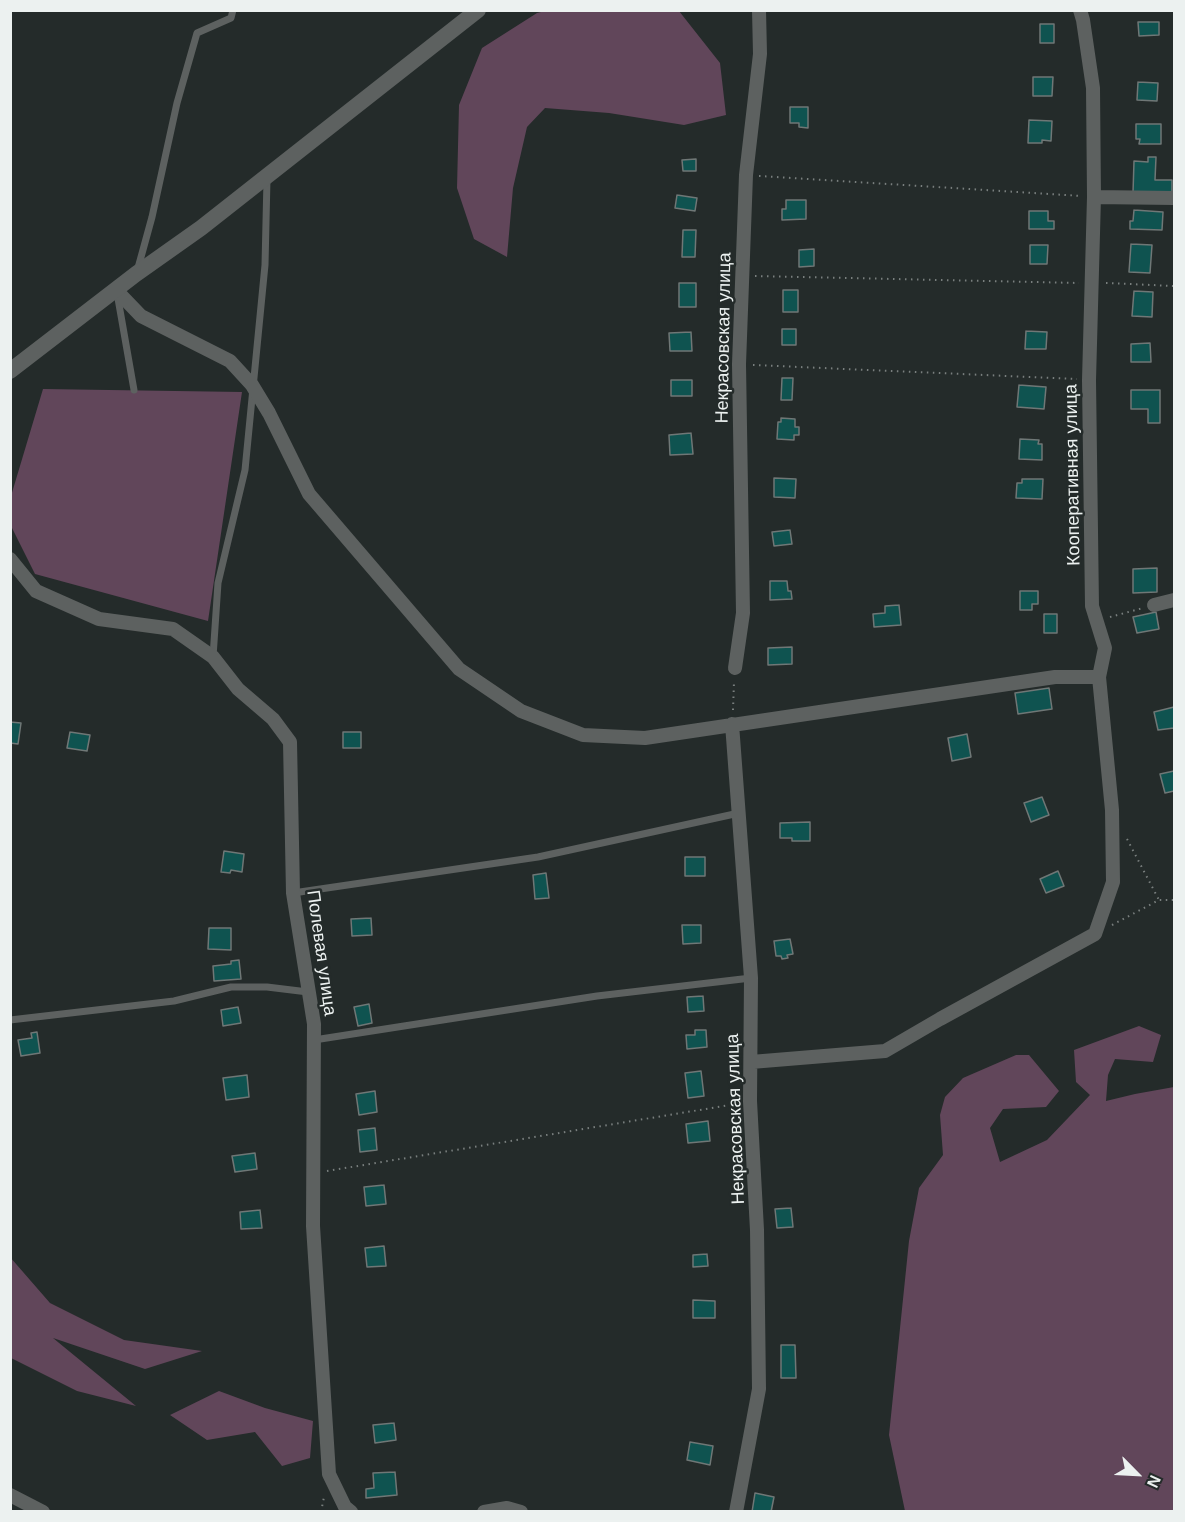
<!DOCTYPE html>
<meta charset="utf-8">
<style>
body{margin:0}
#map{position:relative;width:1185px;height:1522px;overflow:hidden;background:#242b2a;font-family:Helvetica,sans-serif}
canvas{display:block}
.frame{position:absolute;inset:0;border:12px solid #ecf1f0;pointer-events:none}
.north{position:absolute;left:1107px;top:1444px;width:60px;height:60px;-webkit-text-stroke:4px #242b2a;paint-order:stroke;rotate:114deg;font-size:16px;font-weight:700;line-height:24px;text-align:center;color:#ecf1f0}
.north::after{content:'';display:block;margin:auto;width:21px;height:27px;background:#ecf1f0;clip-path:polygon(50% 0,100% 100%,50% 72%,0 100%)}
</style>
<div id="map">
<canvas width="1185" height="1522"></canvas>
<div class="frame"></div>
<div class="north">N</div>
</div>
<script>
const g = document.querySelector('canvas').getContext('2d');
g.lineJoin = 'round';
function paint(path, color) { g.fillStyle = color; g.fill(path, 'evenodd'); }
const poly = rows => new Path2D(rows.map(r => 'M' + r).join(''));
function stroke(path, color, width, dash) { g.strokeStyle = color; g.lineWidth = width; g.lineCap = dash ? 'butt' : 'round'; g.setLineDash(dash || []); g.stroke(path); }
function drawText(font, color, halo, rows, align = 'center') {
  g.font = font + ' Helvetica,sans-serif'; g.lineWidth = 5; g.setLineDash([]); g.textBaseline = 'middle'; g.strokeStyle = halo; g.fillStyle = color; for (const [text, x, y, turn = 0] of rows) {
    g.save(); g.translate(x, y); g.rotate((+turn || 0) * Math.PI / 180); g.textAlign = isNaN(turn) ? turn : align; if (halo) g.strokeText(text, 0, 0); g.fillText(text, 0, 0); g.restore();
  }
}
paint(poly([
 [549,10,679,11,720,63,726,115,684,125,609,113,545,108,527,127,513,188,507,257,474,239,457,188,459,105,482,48,537,13],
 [43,389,242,392,208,621,35,574,11,526,11,496],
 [1139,1026,1161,1035,1153,1062,1115,1059,1108,1075,1106,1101,1135,1094,1174,1087,1174,1511,905,1511,889,1435,909,1241,919,1188,943,1155,940,1115,945,1097,963,1078,1016,1055,1029,1055,1059,1091,1046,1107,1003,1109,990,1128,1000,1162,1047,1140,1090,1095,1076,1082,1074,1050],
 [10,1257,50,1303,124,1340,202,1351,145,1369,53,1338,136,1406,77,1391,11,1358],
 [219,1391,265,1408,313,1421,310,1458,282,1466,255,1432,207,1440,170,1415]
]), '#61465a');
const building = poly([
 [1138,22,1159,22,1159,35,1139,36,1138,22],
 [1040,24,1054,24,1054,43,1040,43,1040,24],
 [1033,77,1053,77,1052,96,1033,96,1033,77],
 [1138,82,1158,83,1157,101,1137,100,1138,82],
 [790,107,808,107,808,128,799,127,799,123,790,123,790,107],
 [1029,120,1052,121,1051,141,1042,140,1042,143,1028,143,1029,120],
 [1136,124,1161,124,1161,144,1139,144,1140,139,1136,139,1136,124],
 [1148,157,1156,157,1155,180,1172,180,1172,194,1133,193,1134,161,1148,162,1148,157],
 [696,159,696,171,683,171,682,160,696,159],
 [677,195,697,198,695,211,675,208,677,195],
 [786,200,806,200,806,219,782,220,782,209,786,209,786,200],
 [1134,210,1163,212,1162,230,1130,229,1130,221,1133,221,1134,210],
 [1029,211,1048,211,1048,221,1054,221,1054,229,1029,229,1029,211],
 [683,230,696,230,695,257,682,257,683,230],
 [1131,244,1152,245,1150,273,1129,272,1131,244],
 [1030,245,1048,245,1047,264,1030,264,1030,245],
 [814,249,814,266,799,267,799,250,814,249],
 [679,283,696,283,696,307,679,307,679,283],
 [783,290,798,290,798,312,783,312,783,290],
 [1134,291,1153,292,1152,317,1132,316,1134,291],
 [782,329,796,329,796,345,782,345,782,329],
 [1026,331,1047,332,1046,349,1025,349,1026,331],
 [691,332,692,351,670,351,669,333,691,332],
 [1150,343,1151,362,1131,362,1131,344,1150,343],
 [782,378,793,378,792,400,781,400,782,378],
 [671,380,692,380,692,396,671,396,671,380],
 [1019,385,1046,387,1044,409,1017,407,1019,385],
 [1131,390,1160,390,1160,423,1148,423,1148,409,1131,409,1131,390],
 [781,418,795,419,795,427,799,427,799,435,794,435,794,440,777,439,778,422,781,422,781,418],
 [691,433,693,454,670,455,669,435,691,433],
 [1020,439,1039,440,1038,444,1042,444,1042,460,1019,459,1020,439],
 [774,478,796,479,795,498,774,497,774,478],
 [1022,479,1043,479,1042,499,1016,498,1017,483,1022,483,1022,479],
 [790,530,792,544,774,546,772,532,790,530],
 [1157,568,1157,592,1133,593,1133,569,1157,568],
 [770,581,787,581,788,591,791,591,792,599,770,600,770,581],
 [1020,591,1038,591,1038,604,1032,604,1032,610,1020,610,1020,591],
 [899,605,901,625,874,627,873,614,885,613,885,606,899,605],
 [1156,612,1159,629,1137,633,1133,617,1156,612],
 [1044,614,1057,614,1057,633,1044,633,1044,614],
 [792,647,792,664,768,665,768,648,792,647],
 [1049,688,1052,709,1018,714,1015,693,1049,688],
 [1174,707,1174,728,1158,730,1154,712,1174,707],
 [10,722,21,723,18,744,10,743,10,722],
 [70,732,90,735,87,751,67,748,70,732],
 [343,732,361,732,361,748,343,748,343,732],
 [967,734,971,757,952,761,948,738,967,734],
 [1174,771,1174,791,1165,793,1160,774,1174,771],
 [1042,797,1049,815,1031,822,1024,803,1042,797],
 [810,822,810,841,792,841,792,838,780,838,780,823,810,822],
 [224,851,244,854,242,872,231,870,230,873,221,872,224,851],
 [685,857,705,857,705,876,685,876,685,857],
 [1058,871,1064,886,1046,893,1040,879,1058,871],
 [546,873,549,898,535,899,533,875,546,873],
 [371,918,372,935,352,936,351,919,371,918],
 [682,925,701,925,701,943,683,944,682,925],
 [209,928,231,928,231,950,208,949,209,928],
 [790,939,793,954,787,955,788,958,782,959,781,956,776,956,774,941,790,939],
 [239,960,241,979,214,981,213,966,231,964,231,961,239,960],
 [703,996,704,1011,688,1012,687,997,703,996],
 [369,1004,372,1023,358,1026,354,1007,369,1004],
 [238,1007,241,1023,223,1026,221,1010,238,1007],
 [695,1030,706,1030,707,1047,687,1049,686,1035,695,1035,695,1030],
 [37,1032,40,1053,21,1056,18,1040,32,1038,31,1033,37,1032],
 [701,1071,704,1096,688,1098,685,1073,701,1071],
 [247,1075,249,1097,226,1100,223,1078,247,1075],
 [375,1091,377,1112,359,1115,356,1094,375,1091],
 [708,1121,710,1141,688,1143,686,1124,708,1121],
 [375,1128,377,1150,360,1152,358,1130,375,1128],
 [255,1153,257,1169,235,1172,232,1156,255,1153],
 [384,1185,386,1204,366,1206,364,1187,384,1185],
 [791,1208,793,1227,777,1228,775,1209,791,1208],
 [260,1210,262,1228,241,1229,240,1212,260,1210],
 [384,1246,386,1266,367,1267,365,1248,384,1246],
 [707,1254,708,1266,693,1267,693,1255,707,1254],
 [693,1300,715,1301,715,1318,693,1318,693,1300],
 [781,1345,795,1345,796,1378,781,1378,781,1345],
 [394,1423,396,1440,375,1443,373,1425,394,1423],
 [690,1442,713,1446,710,1465,687,1460,690,1442],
 [395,1472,397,1495,366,1498,366,1489,374,1488,373,1473,395,1472],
 [755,1493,774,1497,771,1512,752,1512,755,1493]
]);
paint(building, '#0f5350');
stroke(building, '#6f7776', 1.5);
stroke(poly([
 [759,176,1082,196],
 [755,276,1079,283],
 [1106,283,1174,286],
 [753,365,1077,379],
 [1110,617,1143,608],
 [733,710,734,682],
 [1127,839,1159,900],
 [1112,925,1159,900,1174,900],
 [327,1171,736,1104],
 [321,1512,324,1497]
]), '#797f7e', 2, [1.5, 4.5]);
stroke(poly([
 [138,268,152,217,177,103,197,33,231,18,233,10],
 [117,293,134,390],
 [213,657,218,583,245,470,265,265,267,179],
 [293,893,538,857,739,813],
 [10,1020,174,1001,231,987,267,987,308,992],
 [314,1040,597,996,751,978]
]), '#5d6160', 7);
stroke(poly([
 [1094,197,1174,198],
 [117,291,141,316,230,361,252,385,269,413,309,494,459,669,521,711,583,735,645,738,1055,677,1099,677],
 [10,559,36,591,99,619,173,629,213,657,238,689,273,719,290,742,293,893,314,1024,313,1226,329,1474,345,1507,351,1512],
 [1154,605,1174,600],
 [735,668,743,613,739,364,746,175,760,54,759,10],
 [732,724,751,978,750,1101,757,1230,759,1389,736,1512],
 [751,1062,885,1051,940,1019,1095,934,1113,882,1112,810,1099,677,1105,648,1092,606,1089,380,1094,197,1093,88,1083,20,1080,10],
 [10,1495,43,1512],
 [484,1512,507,1508,521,1512]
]), '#5d6160', 14);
stroke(poly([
 [10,371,136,274,201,228,478,10]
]), '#5d6160', 16);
drawText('18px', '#ecf1f0', '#242b2a', [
 ["Некрасовская улица",724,338,-89],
 ["Кооперативная улица",1073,475,-91],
 ["Полевая улица",321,953,82],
 ["Некрасовская улица",736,1119,-92]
]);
</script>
